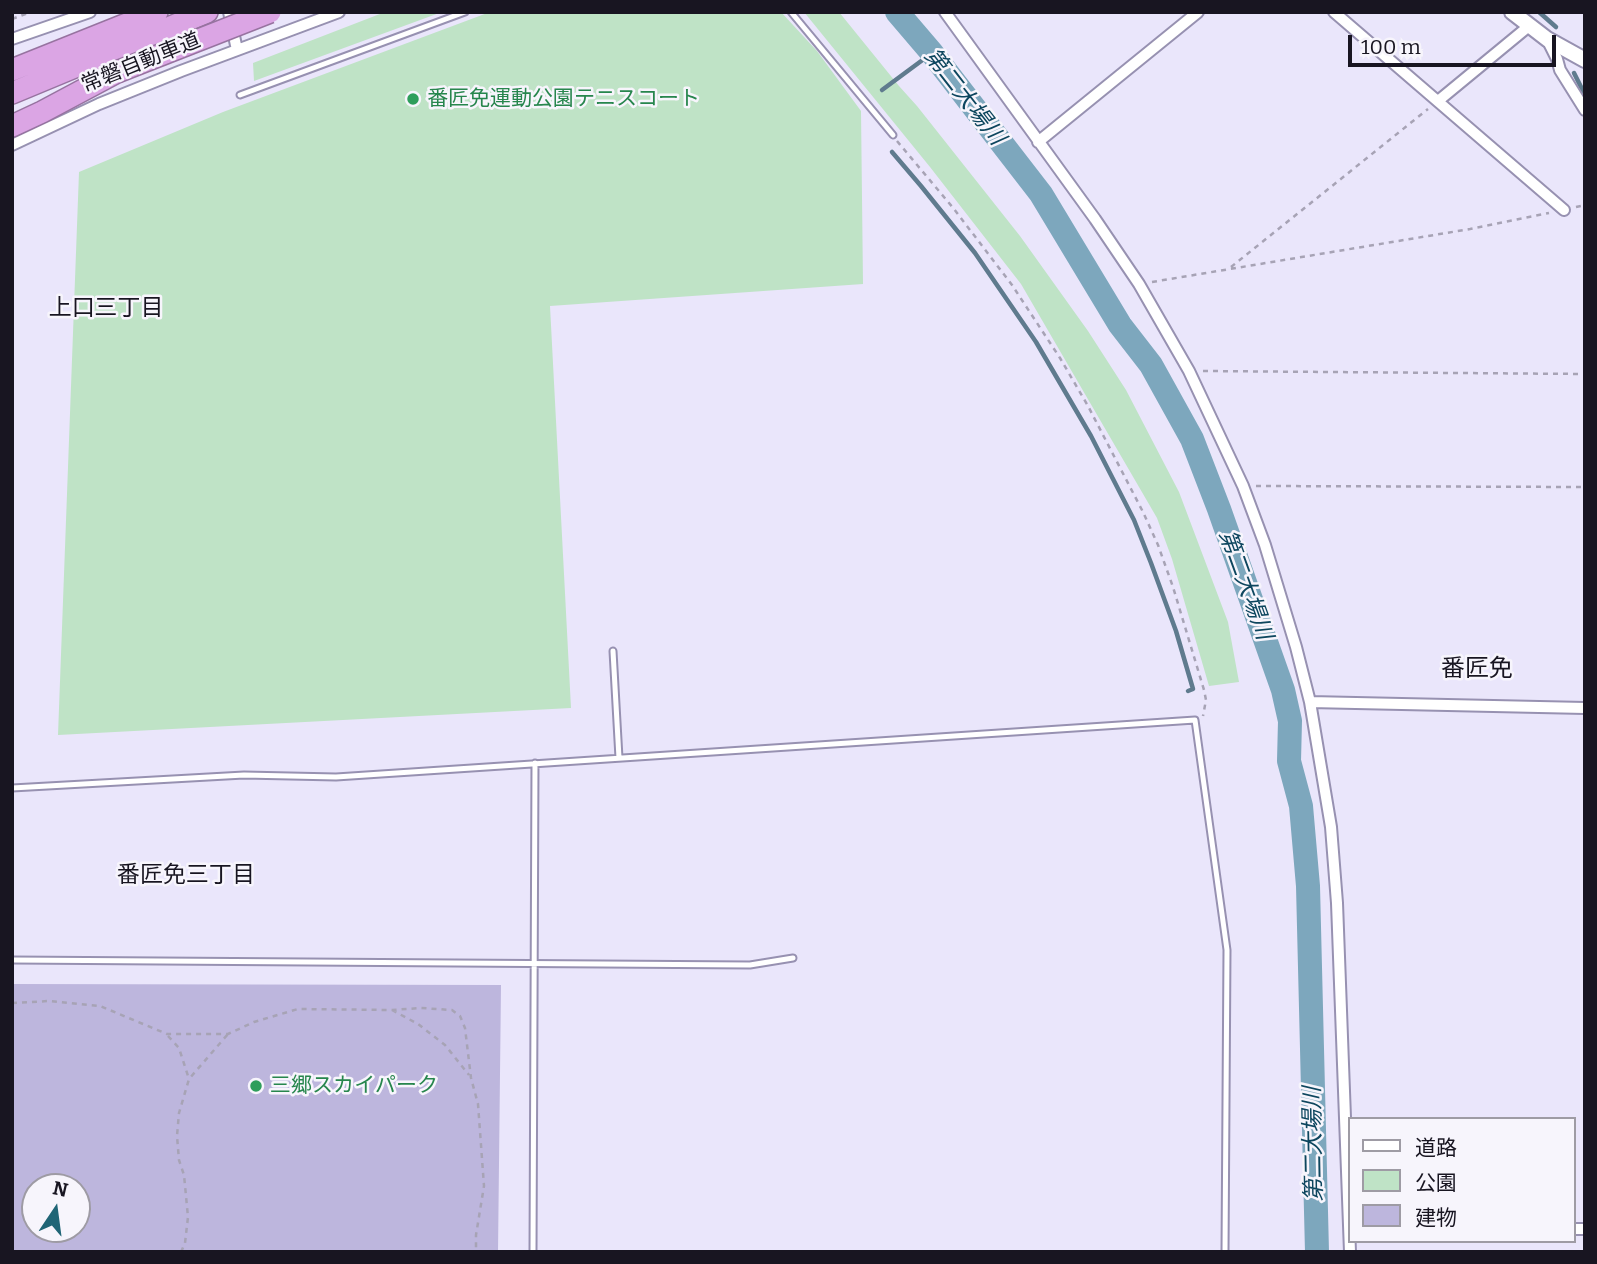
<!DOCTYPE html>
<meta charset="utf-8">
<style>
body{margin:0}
#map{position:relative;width:1597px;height:1264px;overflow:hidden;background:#eae6fb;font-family:Bitter,"Noto Sans JP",serif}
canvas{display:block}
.frame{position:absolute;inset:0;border:14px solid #181521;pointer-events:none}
.legend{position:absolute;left:1348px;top:1117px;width:228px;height:126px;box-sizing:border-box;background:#f7f5fc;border:2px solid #9e9ba4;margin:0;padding:9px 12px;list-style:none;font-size:21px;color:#181521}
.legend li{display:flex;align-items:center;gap:14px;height:35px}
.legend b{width:35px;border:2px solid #9e9ba4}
.north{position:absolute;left:21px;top:1173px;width:70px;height:70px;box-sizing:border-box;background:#f7f5fc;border:2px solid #9e9ba4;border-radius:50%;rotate:13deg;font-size:19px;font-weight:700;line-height:28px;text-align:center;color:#181521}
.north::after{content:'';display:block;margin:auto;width:24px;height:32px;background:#206576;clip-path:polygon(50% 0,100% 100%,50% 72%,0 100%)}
.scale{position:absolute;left:1348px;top:35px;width:208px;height:32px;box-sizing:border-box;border:4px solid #181521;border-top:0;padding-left:9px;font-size:21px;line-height:24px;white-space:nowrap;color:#181521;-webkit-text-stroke:5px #f7f5fc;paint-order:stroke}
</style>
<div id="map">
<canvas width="1597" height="1264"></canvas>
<div class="frame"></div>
<ul class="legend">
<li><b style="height:9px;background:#fff"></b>道路</li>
<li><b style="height:19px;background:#bfe3c6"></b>公園</li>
<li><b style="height:19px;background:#bdb6dd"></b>建物</li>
</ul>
<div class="north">N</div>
<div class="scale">100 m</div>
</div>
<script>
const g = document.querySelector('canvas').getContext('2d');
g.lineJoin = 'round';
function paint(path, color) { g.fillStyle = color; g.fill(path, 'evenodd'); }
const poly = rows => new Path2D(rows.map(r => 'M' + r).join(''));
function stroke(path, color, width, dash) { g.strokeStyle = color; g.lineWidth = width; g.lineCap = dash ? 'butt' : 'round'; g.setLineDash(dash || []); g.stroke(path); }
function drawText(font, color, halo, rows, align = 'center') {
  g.font = font + ' Bitter,"Noto Sans JP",serif'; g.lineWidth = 5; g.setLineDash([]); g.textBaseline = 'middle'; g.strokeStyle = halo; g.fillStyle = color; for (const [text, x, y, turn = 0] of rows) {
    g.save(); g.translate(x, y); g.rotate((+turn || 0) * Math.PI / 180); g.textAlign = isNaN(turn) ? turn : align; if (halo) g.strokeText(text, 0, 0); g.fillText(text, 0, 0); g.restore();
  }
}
paint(poly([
 [385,12,442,12,254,81,253,63],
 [490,12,781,12,817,51,861,111,863,284,550,306,571,708,58,735,79,172,223,112],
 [804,12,839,12,899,86,917,106,1020,236,1088,331,1126,390,1179,492,1228,622,1239,682,1209,686,1172,559,1157,518,1021,284,930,167]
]), '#bfe3c6');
stroke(poly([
 [1539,12,1556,27],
 [1574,73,1585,95],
 [882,90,932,53],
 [892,152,921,186,975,253,1036,342,1091,436,1134,520,1151,563,1176,631,1193,689,1188,691]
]), '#5f7b8e', 4.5);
stroke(poly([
 [897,12,932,53,1041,194,1120,325,1151,365,1192,439,1219,509,1283,690,1290,721,1289,761,1301,806,1308,886,1317,1252]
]), '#7da7bd', 24);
paint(poly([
 [12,984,501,985,498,1252,12,1252],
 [35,1187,77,1187,77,1229,35,1229]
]), '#bdb6dd');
const service = poly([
 [791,12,893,135],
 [240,95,465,12],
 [613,651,619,758],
 [12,788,244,775,336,777,1195,720,1227,950,1225,1252],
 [12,960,750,965,793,958],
 [533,1252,535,763]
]);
const minor = poly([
 [229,12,237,50],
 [945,12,1095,219,1139,284,1189,371,1243,486,1265,545,1296,647,1310,702,1331,827,1337,903,1350,1252],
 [1334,12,1564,210],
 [12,39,90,12],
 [1547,39,1557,59,1560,70,1585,110],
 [1438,101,1529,26],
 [1038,142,1198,12],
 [12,145,99,104,181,71,339,12],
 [1310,702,1585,708],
 [1574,1229,1585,1229]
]);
const tertiary = poly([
 [1512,12,1547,39,1585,60]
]);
const motorway = poly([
 [12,70,157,12],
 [12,93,207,12],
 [12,126,42,112,117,72]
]);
stroke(service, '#9791b1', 9);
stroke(minor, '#9791b1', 14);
stroke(tertiary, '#9791b1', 18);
stroke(motorway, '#9773a0', 24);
stroke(poly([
 [12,19,31,12],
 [897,141,954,209,1012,285,1060,358,1088,406,1143,512,1158,545,1173,587,1204,690,1206,700,1203,716],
 [1576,207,1585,205],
 [1231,267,1428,109],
 [1152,282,1470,229,1549,213],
 [1203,371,1585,374],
 [1256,486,1585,487],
 [12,1003,49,1001,100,1006,167,1034,228,1034,254,1022,298,1009,392,1010,421,1008,452,1010,460,1016,465,1028,471,1078,478,1104,484,1186,476,1235,476,1252],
 [392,1010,418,1024,445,1045,469,1075],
 [168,1036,179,1048,189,1079],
 [181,1252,185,1243,188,1217,184,1175,179,1160,177,1136,179,1113,189,1079,228,1034]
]), '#a7a3b5', 2.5, [5, 5]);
stroke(service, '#fff', 5);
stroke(minor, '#fff', 10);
stroke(tertiary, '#fff', 14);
stroke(motorway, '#dba5e4', 21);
const motorwayBridge = poly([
 [117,72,270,12]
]);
stroke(motorwayBridge, '#9773a0', 24, []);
stroke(motorwayBridge, '#dba5e4', 21);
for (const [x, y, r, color] of [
 [413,99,7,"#2e9e5b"],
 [256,1086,7,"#2e9e5b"]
]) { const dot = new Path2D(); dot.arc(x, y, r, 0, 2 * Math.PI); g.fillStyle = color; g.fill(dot); stroke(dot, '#f7f5fc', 2.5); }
drawText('21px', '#181521', '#f7f5fc', [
 ["常磐自動車道",141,63,-22]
]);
drawText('21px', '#27864d', '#f7f5fc', [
 ["番匠免運動公園テニスコート",427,99],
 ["三郷スカイパーク",270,1086]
], 'left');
drawText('italic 23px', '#0d465e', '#f7f5fc', [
 ["第二大場川",964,97,52],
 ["第二大場川",1245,585,70],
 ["第二大場川",1314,1144,-91]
]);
drawText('23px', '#181521', '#f7f5fc', [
 ["上口三丁目",106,309],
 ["番匠免三丁目",186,876]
]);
drawText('24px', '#181521', '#f7f5fc', [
 ["番匠免",1477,669]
]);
</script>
